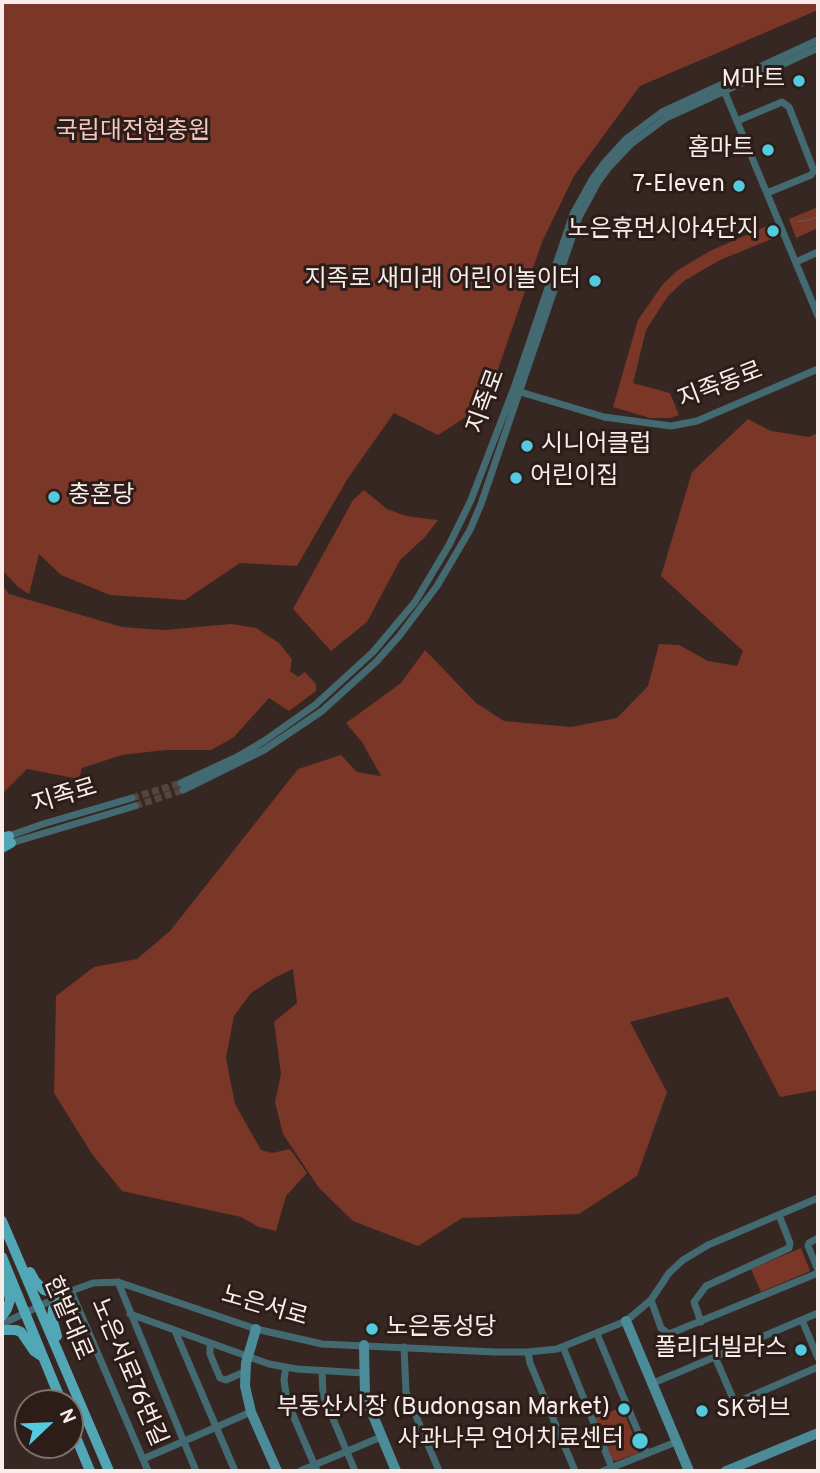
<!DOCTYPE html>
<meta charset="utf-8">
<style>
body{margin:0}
#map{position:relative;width:820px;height:1473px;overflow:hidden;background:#372723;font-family:Overpass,sans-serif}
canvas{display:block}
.frame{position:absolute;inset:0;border:4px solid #f8edea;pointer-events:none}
.north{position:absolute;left:14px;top:1389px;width:70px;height:70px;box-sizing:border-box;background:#2c1d19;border:2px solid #7e706d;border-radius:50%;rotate:67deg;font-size:19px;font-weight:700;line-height:28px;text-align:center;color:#f8edea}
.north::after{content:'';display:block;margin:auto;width:24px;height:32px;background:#54cade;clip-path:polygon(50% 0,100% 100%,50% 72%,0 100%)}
</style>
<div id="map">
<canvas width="820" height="1473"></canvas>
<div class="frame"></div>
<div class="north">N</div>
</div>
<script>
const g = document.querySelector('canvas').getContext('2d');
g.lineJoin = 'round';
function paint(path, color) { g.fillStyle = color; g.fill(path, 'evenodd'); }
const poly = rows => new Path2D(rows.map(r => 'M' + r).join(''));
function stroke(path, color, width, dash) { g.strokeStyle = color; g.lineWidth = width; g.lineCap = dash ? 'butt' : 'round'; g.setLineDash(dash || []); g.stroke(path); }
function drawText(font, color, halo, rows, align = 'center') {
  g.font = font + ' Overpass,"Noto Sans KR",sans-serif'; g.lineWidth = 6; g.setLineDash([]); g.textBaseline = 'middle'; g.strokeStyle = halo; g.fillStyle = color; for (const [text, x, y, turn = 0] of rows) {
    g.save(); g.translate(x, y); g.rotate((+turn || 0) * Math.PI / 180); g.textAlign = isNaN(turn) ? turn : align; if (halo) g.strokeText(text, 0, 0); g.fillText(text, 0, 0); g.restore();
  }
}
paint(poly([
 [2,2,818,2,818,10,640,86,574,176,542,242,486,404,438,435,394,413,348,478,297,566,240,563,185,600,110,595,61,575,39,554,29,594,18,587,2,570],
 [818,207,818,228,796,238,789,219],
 [769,225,774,238,720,260,684,281,668,296,646,330,633,383,670,393,679,415,670,418,650,418,613,407,638,320,663,284,678,270,710,251],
 [748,419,771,431,809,437,818,433,818,1090,780,1097,728,997,630,1022,667,1092,637,1176,579,1214,462,1218,418,1246,353,1221,319,1188,283,1134,275,1102,281,1074,274,1022,297,1003,293,969,274,978,251,993,234,1016,226,1058,235,1104,261,1150,272,1153,290,1149,307,1173,286,1196,276,1231,259,1227,241,1217,122,1191,92,1154,54,1093,56,996,94,967,137,959,170,931,298,769,341,755,357,772,381,776,362,742,346,723,401,683,425,650,476,703,504,721,571,727,617,718,648,686,659,644,679,645,708,661,737,666,743,651,661,576,692,472],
 [364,490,387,509,406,516,438,520,425,537,400,560,367,622,331,651,293,609,353,500],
 [2,585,9,594,122,627,164,630,231,624,256,628,279,643,292,659,290,671,298,677,305,672,316,684,316,691,289,711,269,698,233,738,211,750,165,750,122,755,82,768,79,779,27,769,2,794],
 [801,1248,810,1271,761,1292,751,1269],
 [622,1407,639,1450,638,1453,616,1461,612,1460,595,1418]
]), '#7a3626');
stroke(poly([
 [798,221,804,221,818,217]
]), '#6f4946', 2);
stroke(poly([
 [132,798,181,783],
 [135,806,183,790]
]), '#544541', 7, [7, 3.5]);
stroke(poly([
 [723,88,818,316],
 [737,121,782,102,789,107,814,171,811,175,767,193],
 [796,262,818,252],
 [517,391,604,417,671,426,697,421,818,369],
 [181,783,237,757,264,741,315,705,373,652,415,602,449,545,471,500,514,388,573,214,593,178,605,162,626,139,662,112,818,40],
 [183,790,264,750,322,711,377,661,400,635,437,586,470,530,481,504,579,217,598,182,610,166,631,144,666,118,818,48],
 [9,836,43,824,132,798],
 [11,843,135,806],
 [818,1238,809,1243,808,1246,818,1270],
 [118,1282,196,1471],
 [71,1291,148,1471],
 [651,1300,661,1328,669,1334,818,1273],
 [130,1314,269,1364,297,1369,363,1373],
 [802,1320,818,1358],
 [701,1322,694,1302,706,1286,789,1248,790,1243,779,1215],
 [2,1324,71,1291,93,1283,118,1282,256,1329,322,1344,495,1352,528,1352,557,1349,626,1321,651,1300,669,1273,683,1260,708,1245,818,1198],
 [175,1331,235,1471],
 [597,1334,647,1453],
 [210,1344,210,1354,220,1378,226,1380,244,1372],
 [404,1347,406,1392,439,1471],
 [563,1347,612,1468],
 [528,1352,530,1363,575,1471],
 [715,1357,735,1403,818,1367],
 [286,1367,284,1380,287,1401,317,1471],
 [322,1371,323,1395,355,1471],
 [651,1384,818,1313],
 [143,1459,251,1412],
 [300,1471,381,1437],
 [603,1471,676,1442]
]), '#436a71', 7);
stroke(poly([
 [626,1321,689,1471],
 [256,1329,246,1363,245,1386,251,1412,277,1471],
 [364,1345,365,1396,396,1471],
 [726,1471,818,1433]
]), '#4c8c98', 10);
stroke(poly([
 [2,838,9,836],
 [2,848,11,843],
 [2,1221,109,1471],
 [2,1257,62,1403],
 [30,1272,35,1281,44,1290,56,1294,66,1293],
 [2,1316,7,1309,10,1300,6,1278],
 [2,1330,16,1330,21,1332,34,1351,40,1355],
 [57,1336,52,1318,53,1309,66,1293],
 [70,1423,90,1471]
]), '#51a7b6', 10);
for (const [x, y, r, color] of [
 [799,81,7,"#54cade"],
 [768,150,7,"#54cade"],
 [739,186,7,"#54cade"],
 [773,231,7,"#54cade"],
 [595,281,7,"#54cade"],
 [527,446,7,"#54cade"],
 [516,478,7,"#54cade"],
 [54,497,7,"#54cade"],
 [372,1329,7,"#54cade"],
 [801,1350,7,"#54cade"],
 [624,1409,7,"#54cade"],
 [702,1411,7,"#54cade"],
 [640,1441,9,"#54cade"]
]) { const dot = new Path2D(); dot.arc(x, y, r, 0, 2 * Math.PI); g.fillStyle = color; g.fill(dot); stroke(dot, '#2c1d19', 2.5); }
drawText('24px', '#f8edea', '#2c1d19', [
 ["M마트",785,81],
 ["홈마트",754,150],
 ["7-Eleven",725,186],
 ["노은휴먼시아4단지",759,231],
 ["지족로 새미래 어린이놀이터",581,281],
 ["시니어클럽",541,446,"left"],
 ["어린이집",530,478,"left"],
 ["충혼당",68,497,"left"],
 ["노은동성당",386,1329,"left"],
 ["폴리더빌라스",787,1350],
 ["부동산시장 (Budongsan Market)",610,1409],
 ["SK허브",716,1411,"left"],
 ["사과나무 언어치료센터",624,1441]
], 'right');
drawText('24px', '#f2c7bc', '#2c1d19', [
 ["국립대전현충원",133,133]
]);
drawText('24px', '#f8edea', '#2c1d19', [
 ["지족동로",721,387,-21],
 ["지족로",488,402,-70],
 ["지족로",65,798,-17],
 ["노은서로",264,1308,16],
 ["한밭대로",66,1319,67],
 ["노은서로76번길",127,1373,67]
]);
</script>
